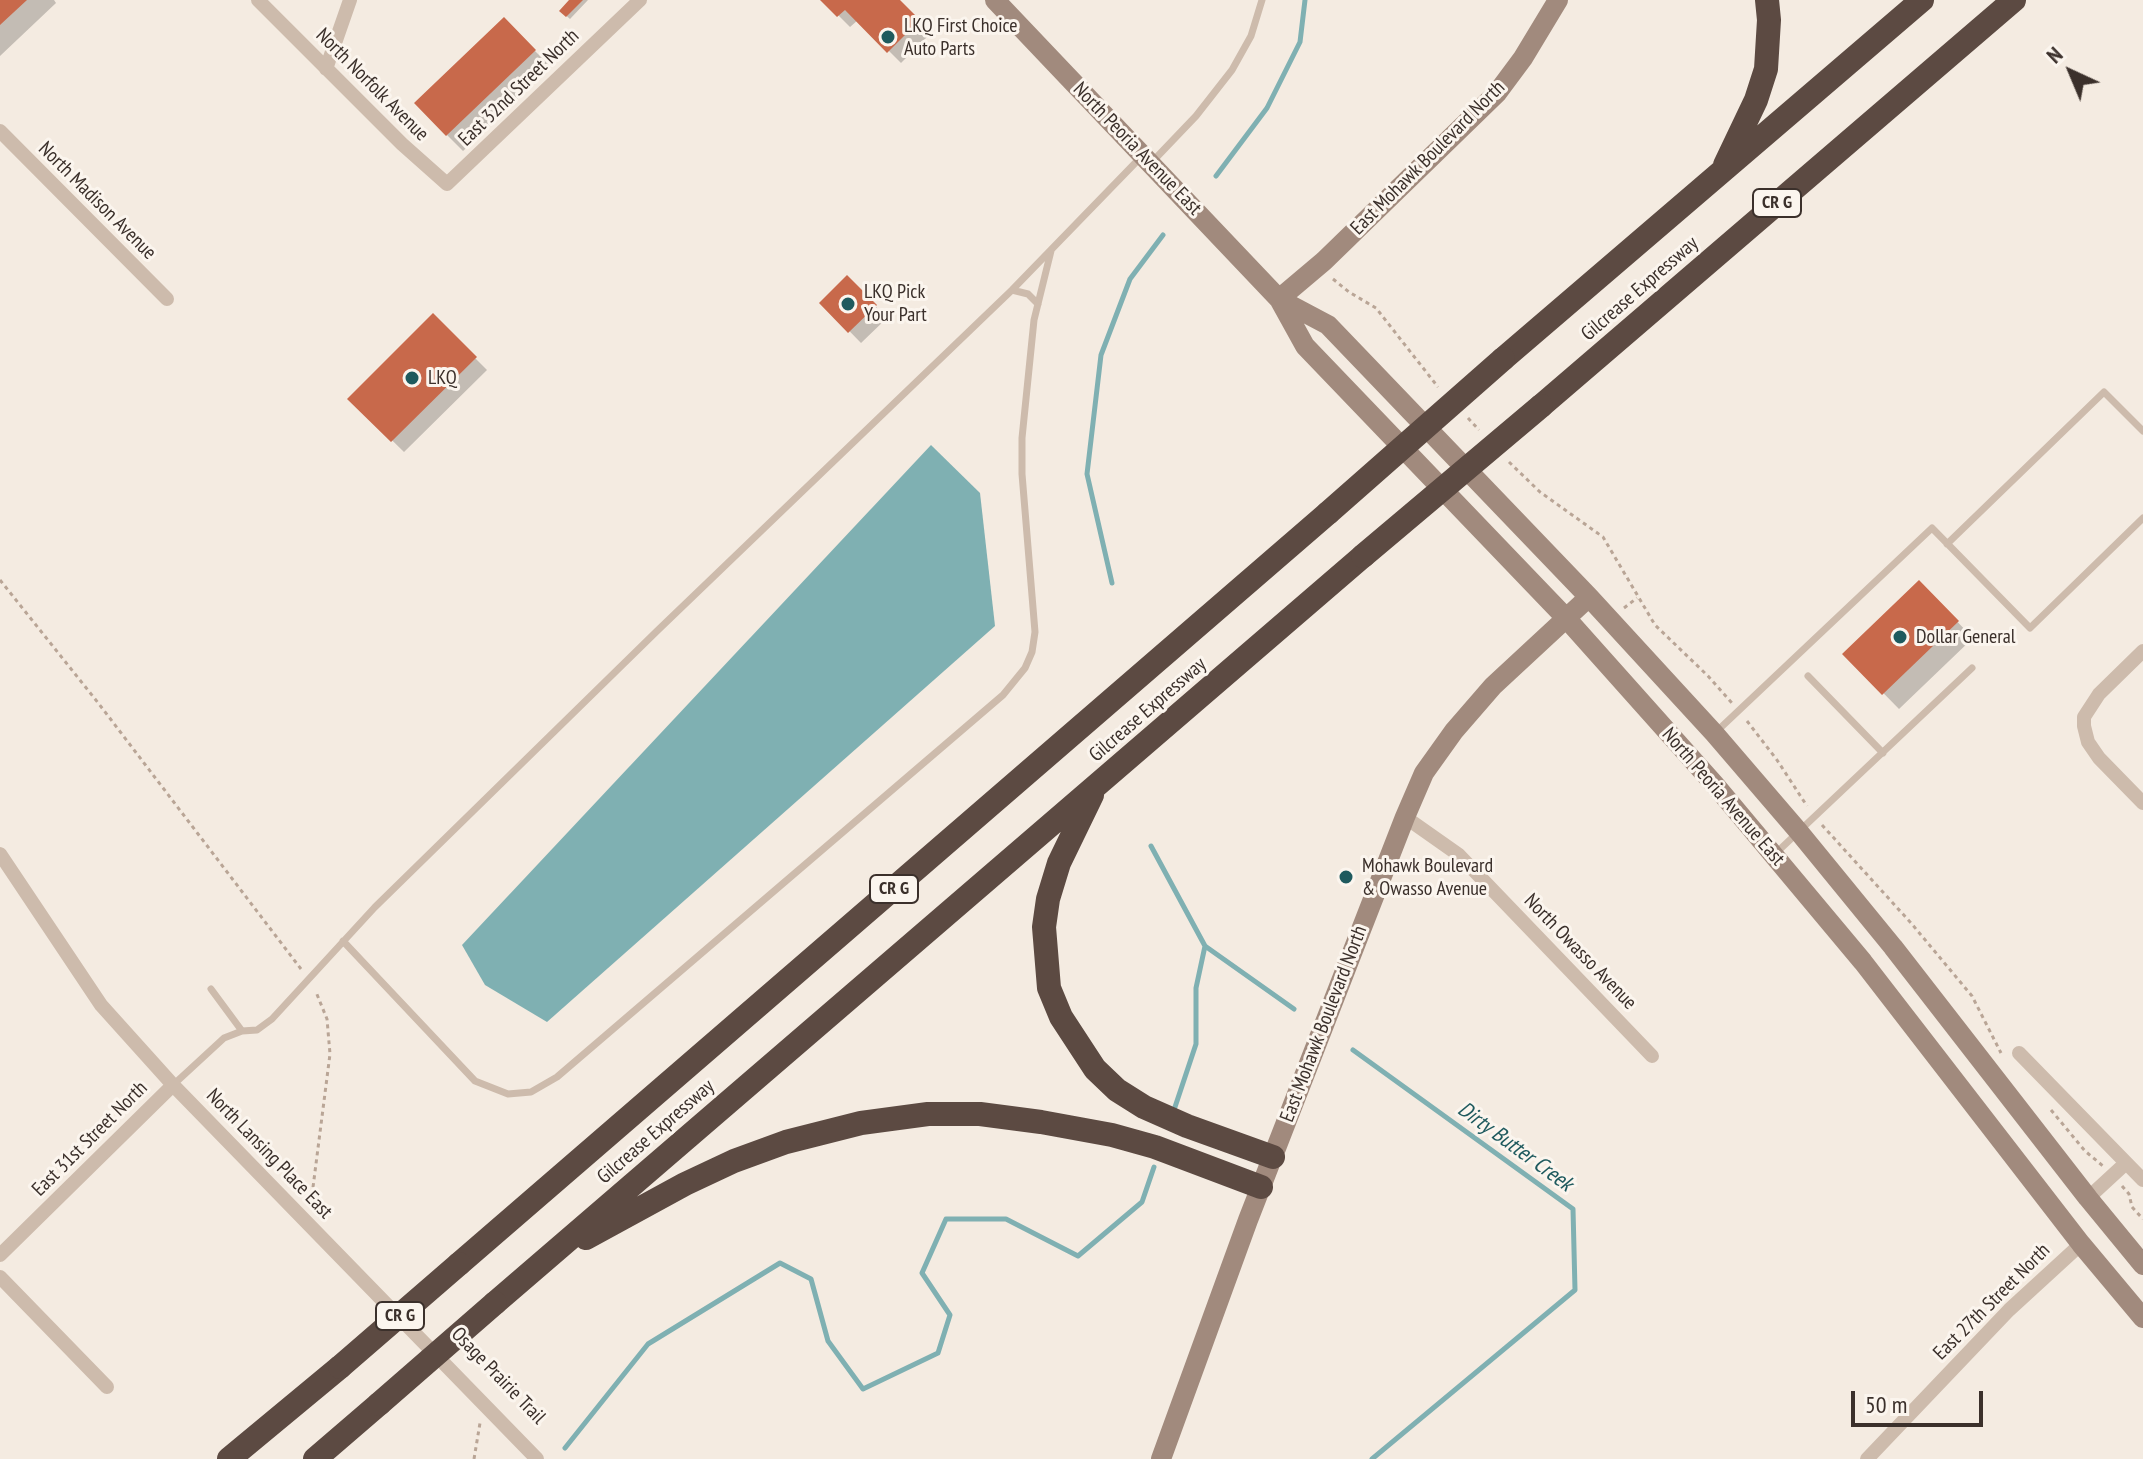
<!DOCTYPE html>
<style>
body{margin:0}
#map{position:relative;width:2143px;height:1459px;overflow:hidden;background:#f4ebe1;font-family:"PT Sans Narrow",sans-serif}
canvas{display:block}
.north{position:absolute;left:2031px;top:32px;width:80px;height:80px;-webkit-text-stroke:6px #fbf5ee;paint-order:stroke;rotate:316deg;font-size:22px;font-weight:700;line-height:32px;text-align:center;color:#3b302b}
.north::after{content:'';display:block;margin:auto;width:28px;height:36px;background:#3b302b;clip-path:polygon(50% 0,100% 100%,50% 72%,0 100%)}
.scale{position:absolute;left:1851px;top:1391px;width:132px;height:36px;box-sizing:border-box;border:4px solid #3b302b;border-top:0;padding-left:10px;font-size:24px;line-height:28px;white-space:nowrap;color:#3b302b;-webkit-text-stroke:6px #fbf5ee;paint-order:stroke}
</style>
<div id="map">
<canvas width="2143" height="1459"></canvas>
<div class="north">N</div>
<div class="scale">50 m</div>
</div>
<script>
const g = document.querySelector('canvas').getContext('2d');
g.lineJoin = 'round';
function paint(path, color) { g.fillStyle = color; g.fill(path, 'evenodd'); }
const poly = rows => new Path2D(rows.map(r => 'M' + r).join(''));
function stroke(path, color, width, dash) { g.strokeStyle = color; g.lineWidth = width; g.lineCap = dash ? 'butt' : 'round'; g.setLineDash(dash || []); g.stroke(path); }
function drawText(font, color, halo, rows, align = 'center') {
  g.font = font + ' "PT Sans Narrow",sans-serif'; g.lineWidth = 6; g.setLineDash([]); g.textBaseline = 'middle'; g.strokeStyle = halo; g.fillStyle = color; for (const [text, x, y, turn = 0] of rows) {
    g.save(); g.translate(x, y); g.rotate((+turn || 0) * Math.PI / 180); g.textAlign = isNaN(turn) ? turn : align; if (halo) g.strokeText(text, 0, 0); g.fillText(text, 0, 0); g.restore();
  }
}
paint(poly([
 [931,445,980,493,995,626,547,1022,485,985,462,945]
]), '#7fb0b2');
paint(poly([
 [0,0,54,0,56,3,0,56],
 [572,0,588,0,570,19,561,11],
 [823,0,898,0,931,33,901,63,858,20,850,27],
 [504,20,551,67,463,151,447,135],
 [847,278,887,318,861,343,822,303],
 [433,316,487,370,404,452,350,399],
 [1919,582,1973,638,1899,709,1845,654]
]), '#0003');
stroke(poly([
 [1216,176,1267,108,1300,42,1305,0],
 [1112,583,1087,474,1101,355,1130,279,1163,235],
 [1151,846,1205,946,1294,1009],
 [1353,1050,1573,1209,1575,1290,1372,1459],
 [1174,1110,1196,1044,1196,988,1205,946],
 [565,1448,648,1344,780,1263,811,1279,828,1341,863,1389,938,1353,950,1315,922,1273,946,1219,1006,1219,1078,1256,1142,1202,1154,1167]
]), '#7fb0b2', 5);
paint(poly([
 [0,0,27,0,0,25],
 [569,0,583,0,566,17,559,11],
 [820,0,900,0,920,20,887,53,845,10,837,17],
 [504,17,536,50,446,136,414,103],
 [847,275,877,305,848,333,819,303],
 [433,313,477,357,391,442,347,399],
 [1919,580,1959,621,1882,695,1842,654]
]), '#c8694b');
stroke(poly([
 [1333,279,1349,292,1376,308,1438,387],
 [1468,418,1479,430],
 [1509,462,1540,492,1603,537,1655,625,1708,676,1732,703],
 [0,580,99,704,301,969],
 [1624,608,1637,598],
 [1747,721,1777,760,1807,806],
 [1822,825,1911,923,1972,996,2001,1053],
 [2051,1110,2085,1151,2103,1166],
 [2122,1186,2129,1194,2132,1207,2143,1219],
 [311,1203,330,1054,327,1019,316,992],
 [474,1459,480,1423]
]), '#b9a596', 3, [4, 4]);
stroke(poly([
 [1153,161,1196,116,1232,70,1251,36,1262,0],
 [1012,290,1028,294,1038,304],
 [1947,544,2104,392,2143,431],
 [1808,676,1883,753],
 [1716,732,1932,528,2030,628,2143,518],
 [1776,853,1972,668],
 [343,941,475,1081,508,1094,531,1092,557,1077,1003,695,1025,668,1032,652,1035,632,1022,474,1022,438,1034,320,1051,251],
 [211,989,242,1031],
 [173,1085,224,1038,242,1031,257,1030,272,1019,375,907,657,631,1012,290,1141,157]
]), '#cdbbac', 7);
stroke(poly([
 [258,0,402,144,447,184,640,0],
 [326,69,350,0],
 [0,131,167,299],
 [2143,651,2099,694,2084,717,2084,726,2088,742,2099,758,2143,803],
 [1405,817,1459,855,1652,1056],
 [0,854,101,1005,173,1085,537,1459],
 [2019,1053,2143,1180],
 [2088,1198,2126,1163],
 [0,1255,173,1085],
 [0,1277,107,1387],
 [1867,1459,2009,1310,2081,1244]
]), '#cdbbac', 14);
stroke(poly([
 [995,0,1279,299,1305,346,1566,618,1715,785,1863,962,2081,1244,2143,1318],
 [1279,299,1328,325,1589,597,1714,733,1799,832,1893,947,2088,1198,2143,1265],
 [1279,299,1324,261,1497,93,1523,58,1558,0],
 [1161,1459,1248,1220,1405,817,1424,773,1454,731,1493,686,1589,597]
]), '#a18a7d', 20);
stroke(poly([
 [1725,165,1756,100,1766,69,1769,20,1767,0],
 [1503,359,1922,0],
 [1541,406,2014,0],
 [1092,795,1059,863,1048,899,1044,927,1049,988,1061,1017,1095,1069,1117,1090,1144,1107,1187,1126,1273,1157],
 [586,1238,685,1184,734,1161,786,1142,861,1123,928,1114,980,1114,1041,1122,1112,1135,1155,1147,1261,1187],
 [459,1264,1328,513],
 [495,1303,1363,556],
 [229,1459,340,1367],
 [315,1459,379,1404]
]), '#5c4a42', 24);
stroke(poly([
 [1328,513,1503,359],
 [1363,556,1541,406],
 [340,1367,459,1264],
 [379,1404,495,1303]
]), '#5c4a42', 24);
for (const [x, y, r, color] of [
 [888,37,8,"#1f5a5e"],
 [848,304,8,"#1f5a5e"],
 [412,378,8,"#1f5a5e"],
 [1900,637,8,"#1f5a5e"],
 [1346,877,8,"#1f5a5e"]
]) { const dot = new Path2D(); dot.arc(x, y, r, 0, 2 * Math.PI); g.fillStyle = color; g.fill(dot); stroke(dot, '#fbf5ee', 3); }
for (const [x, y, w] of [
 [1777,203,48],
 [894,889,48],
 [400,1316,48]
]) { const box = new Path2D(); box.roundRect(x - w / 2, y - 14, w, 28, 6); g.fillStyle = '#fbf5ee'; g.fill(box); stroke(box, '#3b302b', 2); }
drawText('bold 18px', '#3b302b', null, [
 ["CR G",1777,203],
 ["CR G",894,889],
 ["CR G",400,1316]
]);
drawText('20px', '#3b302b', '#fbf5ee', [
 ["LKQ First Choice",904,26],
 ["Auto Parts",904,49],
 ["LKQ Pick",864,292],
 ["Your Part",864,315],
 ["LKQ",428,378],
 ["Dollar General",1916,637],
 ["Mohawk Boulevard",1362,866],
 ["& Owasso Avenue",1362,889]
], 'left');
drawText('20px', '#3b302b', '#fbf5ee', [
 ["North Norfolk Avenue",372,85,45],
 ["East 32nd Street North",519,88,-44],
 ["North Peoria Avenue East",1137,149,46],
 ["East Mohawk Boulevard North",1428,158,-45],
 ["North Madison Avenue",97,201,45],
 ["Gilcrease Expressway",1640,289,-41],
 ["Gilcrease Expressway",1148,710,-41],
 ["North Peoria Avenue East",1723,797,49],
 ["North Owasso Avenue",1580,952,46],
 ["East Mohawk Boulevard North",1324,1024,-69],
 ["Gilcrease Expressway",656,1132,-41],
 ["East 31st Street North",90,1139,-45],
 ["North Lansing Place East",269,1154,46],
 ["East 27th Street North",1992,1302,-45],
 ["Osage Prairie Trail",498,1376,46]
]);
drawText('italic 22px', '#1f5a5e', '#fbf5ee', [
 ["Dirty Butter Creek",1515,1147,36]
]);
</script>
